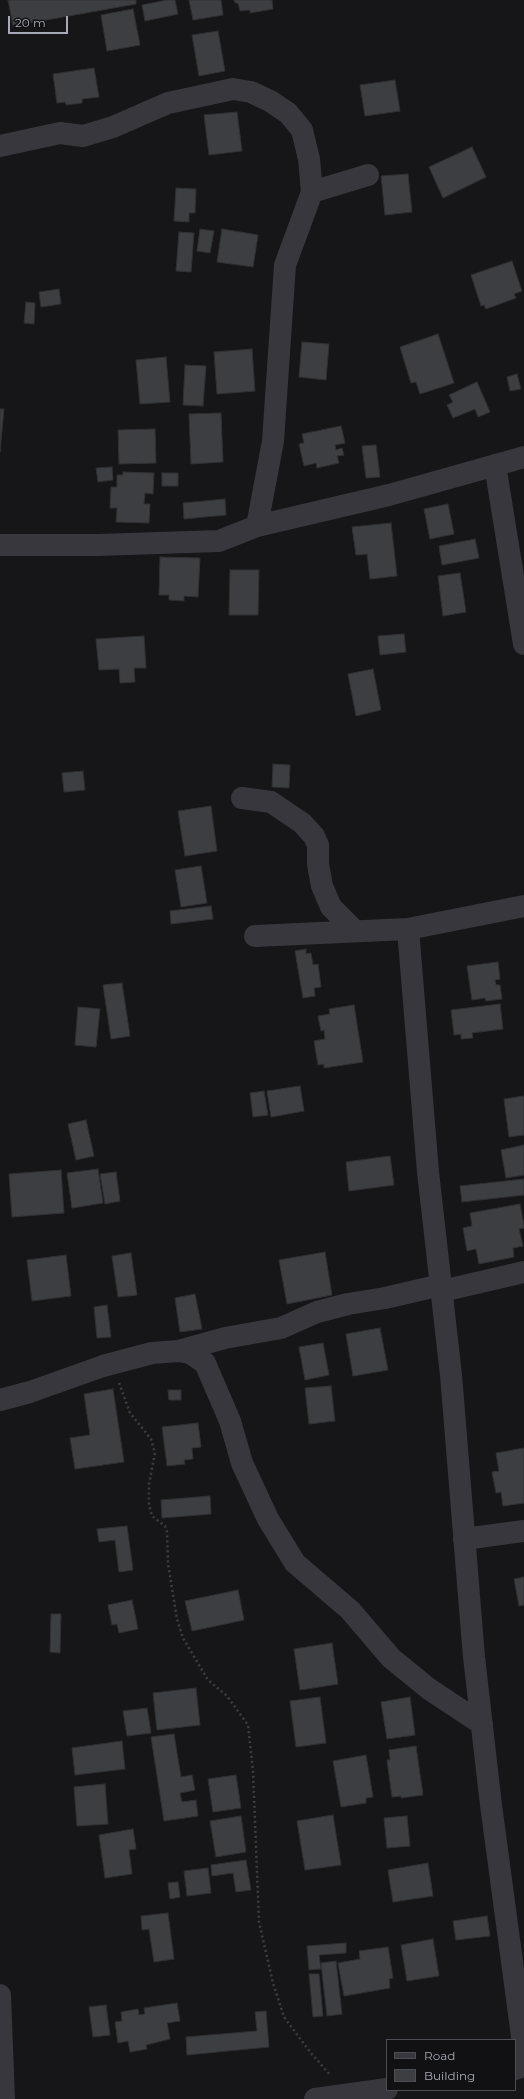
<!DOCTYPE html>
<style>
body{margin:0}
#map{position:relative;width:524px;height:2099px;overflow:hidden;background:#161618;font-family:Montserrat,sans-serif}
canvas{display:block}
.legend{position:absolute;left:386px;top:2039px;width:130px;height:52px;box-sizing:border-box;background:#111113;border:1px solid #4d4e55;margin:0;padding:5px 7px;list-style:none;font-size:12px;color:#a7aab8}
.legend li{display:flex;align-items:center;gap:8px;height:20px}
.legend b{width:20px;border:1px solid #4d4e55}
.scale{position:absolute;left:8px;top:16px;width:60px;height:18px;box-sizing:border-box;border:2px solid #a7aab8;border-top:0;padding-left:5px;font-size:12px;line-height:14px;white-space:nowrap;color:#a7aab8;-webkit-text-stroke:3px #111113;paint-order:stroke}
</style>
<div id="map">
<canvas width="524" height="2099"></canvas>
<ul class="legend">
<li><b style="height:5px;background:#37373d"></b>Road</li>
<li><b style="height:11px;background:#3d3e42"></b>Building</li>
</ul>
<div class="scale">20 m</div>
</div>
<script>
const g = document.querySelector('canvas').getContext('2d');
g.lineJoin = 'round';
function paint(path, color) { g.fillStyle = color; g.fill(path, 'evenodd'); }
const poly = rows => new Path2D(rows.map(r => 'M' + r).join(''));
function stroke(path, color, width, dash) { g.strokeStyle = color; g.lineWidth = width; g.lineCap = dash ? 'butt' : 'round'; g.setLineDash(dash || []); g.stroke(path); }
const building = poly([
 [8,0,136,0,136,4,13,26,8,0],
 [167,0,175,0,178,14,145,21,142,5,167,0],
 [189,0,221,0,223,15,193,20,189,0],
 [234,0,272,0,273,9,250,13,250,10,240,11,238,3,235,3,234,0],
 [133,9,140,45,107,51,101,15,133,9],
 [218,31,225,71,199,76,192,35,218,31],
 [94,68,99,97,82,99,82,103,66,105,65,102,57,103,53,74,94,68],
 [395,80,400,111,365,116,360,85,395,80],
 [237,112,242,151,209,155,204,115,237,112],
 [472,147,486,177,443,198,429,167,472,147],
 [408,174,412,212,385,215,381,176,408,174],
 [176,188,196,189,195,213,189,213,189,222,174,221,176,188],
 [200,229,214,231,210,253,197,251,200,229],
 [222,229,258,235,253,267,217,262,222,229],
 [179,232,194,233,191,272,176,271,179,232],
 [512,261,522,291,514,294,516,298,486,309,484,305,481,306,471,275,512,261],
 [59,289,61,304,41,307,39,292,59,289],
 [26,302,35,303,34,324,24,323,26,302],
 [438,334,454,383,420,394,416,382,411,383,400,347,438,334],
 [302,342,329,344,326,380,299,377,302,342],
 [252,349,255,391,217,394,214,352,252,349],
 [166,357,170,402,140,404,136,360,166,357],
 [185,365,206,366,203,406,183,405,185,365],
 [517,374,521,389,510,391,507,377,517,374],
 [477,382,490,412,478,417,475,409,453,418,447,405,453,402,449,395,477,382],
 [0,409,4,409,0,452,0,409],
 [221,413,223,462,191,464,189,414,221,413],
 [341,426,345,443,335,445,336,450,342,448,344,455,337,456,339,463,317,468,316,463,304,466,299,444,304,443,302,434,341,426],
 [155,429,156,463,119,464,118,430,155,429],
 [376,445,380,477,366,478,362,446,376,445],
 [112,467,113,480,98,482,96,468,112,467],
 [123,472,154,473,153,494,145,493,144,504,150,504,149,523,116,522,117,508,110,508,111,487,117,487,117,475,123,475,123,472],
 [162,473,178,473,178,486,162,486,162,473],
 [225,499,226,515,184,519,183,503,225,499],
 [448,504,454,534,430,539,424,509,448,504],
 [391,523,397,576,370,579,367,554,356,555,352,527,391,523],
 [475,539,479,558,442,565,439,546,475,539],
 [160,557,200,558,198,597,184,596,184,601,169,600,169,595,159,595,160,557],
 [230,570,259,570,258,615,229,615,230,570],
 [460,573,466,612,443,616,438,576,460,573],
 [404,634,406,652,380,655,378,636,404,634],
 [144,636,146,668,134,668,135,682,120,683,119,669,99,670,96,639,144,636],
 [373,669,381,710,356,716,348,674,373,669],
 [273,764,290,765,289,788,272,787,273,764],
 [83,771,85,790,64,792,62,773,83,771],
 [211,806,217,851,185,856,178,811,211,806],
 [201,866,207,903,181,907,175,870,201,866],
 [211,906,213,919,171,924,170,911,211,906],
 [306,949,306,954,311,953,313,965,318,964,321,987,314,988,315,996,303,998,295,951,306,949],
 [498,962,500,979,495,980,496,985,500,985,502,999,486,1001,485,998,472,1000,467,966,498,962],
 [122,983,130,1036,111,1039,103,985,122,983],
 [500,1004,503,1029,472,1033,473,1038,461,1039,461,1034,454,1035,451,1010,500,1004],
 [354,1005,363,1062,324,1068,324,1064,318,1065,314,1041,325,1039,324,1030,321,1031,318,1016,330,1014,329,1009,354,1005],
 [78,1007,100,1009,96,1047,75,1045,78,1007],
 [300,1086,304,1111,271,1117,267,1091,300,1086],
 [264,1091,268,1115,253,1117,250,1093,264,1091],
 [524,1096,524,1135,509,1137,504,1099,524,1096],
 [86,1120,94,1156,76,1160,68,1124,86,1120],
 [524,1145,524,1175,506,1178,501,1150,524,1145],
 [390,1156,394,1185,349,1191,346,1162,390,1156],
 [98,1169,103,1203,72,1208,67,1173,98,1169],
 [61,1170,64,1213,12,1217,9,1174,61,1170],
 [116,1172,120,1201,105,1204,100,1174,116,1172],
 [524,1179,524,1195,462,1202,460,1186,524,1179],
 [520,1204,524,1225,524,1228,519,1229,523,1246,513,1248,514,1257,479,1264,476,1249,467,1251,463,1228,472,1226,470,1213,520,1204],
 [325,1252,332,1295,287,1304,279,1260,325,1252],
 [131,1253,137,1295,118,1297,112,1256,131,1253],
 [66,1255,71,1296,32,1301,27,1260,66,1255],
 [195,1294,202,1329,180,1332,175,1298,195,1294],
 [107,1305,111,1337,97,1338,94,1307,107,1305],
 [380,1328,388,1370,353,1376,346,1334,380,1328],
 [323,1343,329,1375,305,1380,299,1347,323,1343],
 [331,1386,335,1421,309,1424,305,1388,331,1386],
 [113,1389,124,1462,75,1469,70,1438,90,1435,84,1394,113,1389],
 [168,1390,181,1390,181,1400,169,1400,168,1390],
 [198,1423,201,1447,192,1448,193,1459,184,1460,185,1464,167,1466,162,1427,198,1423],
 [524,1448,524,1503,503,1506,501,1492,496,1493,492,1472,499,1471,496,1453,524,1448],
 [210,1496,211,1514,162,1518,161,1500,210,1496],
 [127,1526,133,1570,119,1572,115,1540,99,1542,97,1529,127,1526],
 [524,1577,524,1605,519,1606,514,1579,524,1577],
 [238,1590,244,1620,192,1631,185,1601,238,1590],
 [132,1600,138,1629,119,1633,117,1624,112,1625,108,1605,132,1600],
 [51,1614,61,1614,60,1653,50,1652,51,1614],
 [332,1643,338,1684,300,1690,294,1649,332,1643],
 [196,1688,200,1725,157,1730,153,1693,196,1688],
 [320,1697,326,1743,296,1747,290,1701,320,1697],
 [410,1697,415,1735,387,1739,381,1702,410,1697],
 [147,1708,151,1733,127,1736,123,1711,147,1708],
 [174,1734,181,1777,192,1775,195,1790,180,1793,182,1802,196,1800,198,1816,164,1821,151,1737,174,1734],
 [122,1741,125,1769,75,1775,72,1748,122,1741],
 [416,1746,423,1795,401,1798,401,1796,392,1797,387,1760,390,1760,389,1750,416,1746],
 [366,1755,373,1797,366,1798,366,1803,341,1807,333,1761,366,1755],
 [236,1775,241,1808,213,1812,208,1779,236,1775],
 [105,1784,108,1824,77,1826,74,1787,105,1784],
 [333,1815,341,1865,305,1870,297,1821,333,1815],
 [241,1816,246,1852,216,1857,210,1821,241,1816],
 [407,1816,410,1846,387,1848,384,1818,407,1816],
 [133,1829,136,1849,129,1850,132,1874,105,1878,99,1835,133,1829],
 [246,1860,251,1890,236,1892,233,1873,212,1876,211,1865,246,1860],
 [428,1863,433,1896,393,1902,388,1870,428,1863],
 [208,1868,211,1893,187,1896,184,1871,208,1868],
 [178,1882,180,1897,170,1899,168,1883,178,1882],
 [168,1913,174,1959,154,1962,149,1929,142,1930,141,1916,168,1913],
 [487,1916,490,1936,456,1940,453,1921,487,1916],
 [433,1939,439,1976,407,1981,401,1945,433,1939],
 [346,1943,346,1953,319,1955,321,1969,309,1970,307,1946,346,1943],
 [388,1947,393,1978,389,1979,390,1988,344,1996,338,1963,360,1959,359,1951,388,1947],
 [336,1961,342,2014,327,2016,321,1963,336,1961],
 [309,1974,319,1974,323,2016,313,2017,309,1974],
 [177,2003,180,2021,167,2023,170,2039,146,2045,147,2049,130,2052,128,2041,118,2043,115,2022,122,2021,121,2012,138,2009,139,2015,145,2014,144,2008,177,2003],
 [106,2005,110,2035,93,2037,89,2007,106,2005],
 [266,2011,269,2047,187,2055,186,2037,257,2031,255,2012,266,2011]
]);
paint(building, '#3d3e42');
stroke(building, '#303034', 1);
stroke(poly([
 [119,1383,130,1413,151,1439,155,1453,149,1484,149,1505,152,1516,165,1526,167,1532,168,1564,177,1619,183,1638,208,1680,227,1696,248,1725,253,1771,259,1922,273,1983,284,2017,310,2052,331,2076]
]), '#3d3e44', 2.5, [2, 3]);
stroke(poly([
 [0,146,60,133,83,136,113,127,168,103,233,89,251,92,270,101,288,113,302,130,309,159,312,192],
 [495,465,524,644],
 [257,526,273,441,285,265,312,192,368,175],
 [0,545,98,545,219,541,257,526,389,495,524,457],
 [242,798,271,802,302,823,314,836,318,845,318,864,322,886,331,907,355,931],
 [408,929,428,1172,451,1375,474,1657,491,1805,524,2051],
 [255,936,408,929,524,906],
 [442,1291,524,1272],
 [178,1351,225,1338,281,1328,317,1312,348,1304,385,1298,441,1285],
 [0,1400,30,1392,103,1366,152,1353,178,1351,190,1353,205,1363,230,1421,242,1463,268,1519,295,1563,350,1610,391,1658,429,1689,482,1724],
 [464,1539,524,1531],
 [0,1995,4,2099],
 [515,2069,524,2066],
 [315,2099,387,2089]
]), '#37373d', 22);
</script>
